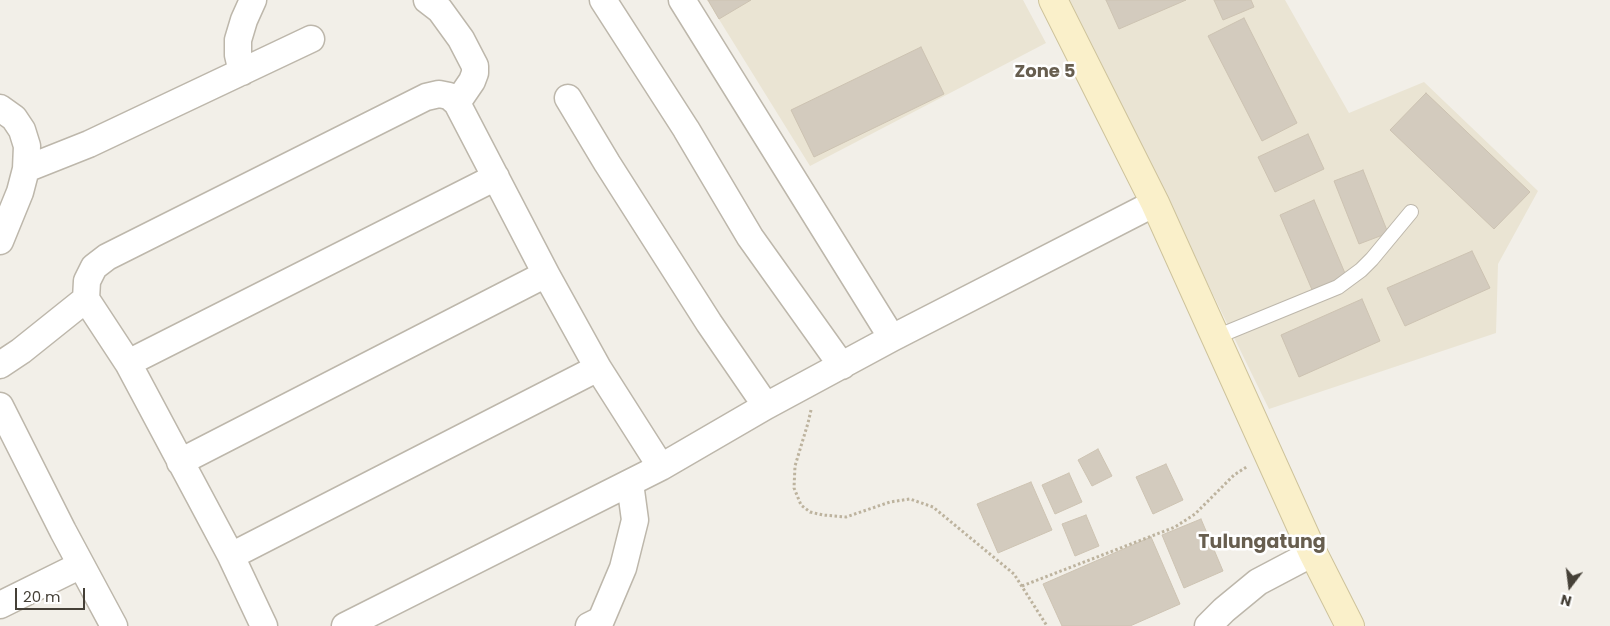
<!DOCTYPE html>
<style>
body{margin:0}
#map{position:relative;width:1610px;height:626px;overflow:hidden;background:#f2efe8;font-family:Poppins,sans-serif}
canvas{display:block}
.north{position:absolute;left:1545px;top:561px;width:50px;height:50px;-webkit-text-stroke:4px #fff;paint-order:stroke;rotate:195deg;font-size:14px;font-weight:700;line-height:20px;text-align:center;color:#454037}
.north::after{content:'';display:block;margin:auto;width:18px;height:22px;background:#454037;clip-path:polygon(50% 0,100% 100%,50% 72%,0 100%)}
.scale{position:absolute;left:15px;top:588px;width:70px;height:22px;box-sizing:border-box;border:2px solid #454037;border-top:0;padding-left:6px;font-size:15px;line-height:18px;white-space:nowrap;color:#454037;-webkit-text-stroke:4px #fff;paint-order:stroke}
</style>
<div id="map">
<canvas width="1610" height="626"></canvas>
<div class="north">N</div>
<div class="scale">20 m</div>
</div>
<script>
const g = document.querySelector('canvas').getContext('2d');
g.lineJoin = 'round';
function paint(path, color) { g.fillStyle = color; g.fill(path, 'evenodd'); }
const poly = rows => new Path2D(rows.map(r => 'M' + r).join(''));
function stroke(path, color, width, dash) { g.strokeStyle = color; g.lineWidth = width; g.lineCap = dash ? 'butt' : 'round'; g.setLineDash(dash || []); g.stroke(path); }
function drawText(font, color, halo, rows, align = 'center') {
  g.font = font + ' Poppins,sans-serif'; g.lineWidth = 5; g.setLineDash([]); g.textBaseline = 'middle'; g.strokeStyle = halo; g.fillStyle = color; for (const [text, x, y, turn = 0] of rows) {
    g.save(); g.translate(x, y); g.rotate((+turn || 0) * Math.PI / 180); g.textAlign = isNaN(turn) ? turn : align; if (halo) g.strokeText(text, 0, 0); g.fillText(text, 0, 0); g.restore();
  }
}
paint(poly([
 [707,0,1023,0,1046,43,810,166],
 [1069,0,1285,0,1349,113,1424,82,1538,191,1498,264,1496,333,1269,409]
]), '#eae4d3');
const building = poly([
 [708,0,751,0,719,19,708,0],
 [1106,0,1186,0,1119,29,1106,0],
 [1214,0,1251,0,1254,7,1223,20,1214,0],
 [1244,18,1297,123,1262,141,1208,36,1244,18],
 [921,47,944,94,814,157,791,110,921,47],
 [1426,93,1530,192,1494,229,1390,130,1426,93],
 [1308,134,1324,169,1275,192,1258,157,1308,134],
 [1363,170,1388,233,1359,244,1334,181,1363,170],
 [1314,200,1347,278,1313,292,1280,215,1314,200],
 [1472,251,1490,288,1405,326,1387,288,1472,251],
 [1362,299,1380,341,1299,377,1281,335,1362,299],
 [1098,449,1112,476,1092,486,1078,460,1098,449],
 [1166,464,1183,500,1153,514,1136,477,1166,464],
 [1069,473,1082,502,1055,514,1042,485,1069,473],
 [1031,482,1052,530,998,553,977,504,1031,482],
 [1086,515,1099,546,1075,556,1062,524,1086,515],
 [1201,519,1223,571,1184,588,1162,535,1201,519],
 [1151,537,1180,604,1130,626,1062,626,1043,584,1151,537]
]);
paint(building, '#d3cbbe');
stroke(building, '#cdc3b2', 1);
const lane = poly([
 [1216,337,1338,287,1361,270,1372,259,1411,212]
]);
const street = poly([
 [427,0,440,10,461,39,475,66,475,73,472,81,457,103],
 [603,0,686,129,750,237,842,366],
 [682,0,892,338],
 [242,72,238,55,238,40,244,20,253,0],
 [568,98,607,163,709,323,766,406],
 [0,108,14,118,22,130,27,146,26,169,20,192,0,241],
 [26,169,89,144,311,39],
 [86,299,87,281,94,267,107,257,426,97,439,94,449,96,457,103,546,274,598,368,661,467],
 [128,363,496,177],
 [0,365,21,351,86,299,128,363,231,556,264,626],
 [0,406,63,531,114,626],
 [180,462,546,274],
 [231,556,598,368],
 [0,605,81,565],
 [345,626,661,467,766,406,892,338,1155,203],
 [589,626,601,620,623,568,635,520,630,483],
 [1208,626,1224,610,1258,582,1313,553]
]);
const secondary = poly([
 [1053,0,1155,203,1313,553,1350,626]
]);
stroke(lane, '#bdb7ab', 16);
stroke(street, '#bdb7ab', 29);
stroke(secondary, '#cec39b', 30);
stroke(poly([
 [811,410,808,423,795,466,794,488,801,505,810,512,823,515,846,517,890,502,910,499,933,507,1014,574,1047,626],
 [1022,586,1175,527,1195,514,1234,475,1248,466]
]), '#bdb39e', 3, [2.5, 2.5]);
stroke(lane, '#fff', 14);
stroke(street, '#fff', 26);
stroke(secondary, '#faf0ca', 28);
drawText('bold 18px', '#675e4f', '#fff', [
 ["Zone 5",1045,72]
]);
drawText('bold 19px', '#675e4f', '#fff', [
 ["Tulungatung",1262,543]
]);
</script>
